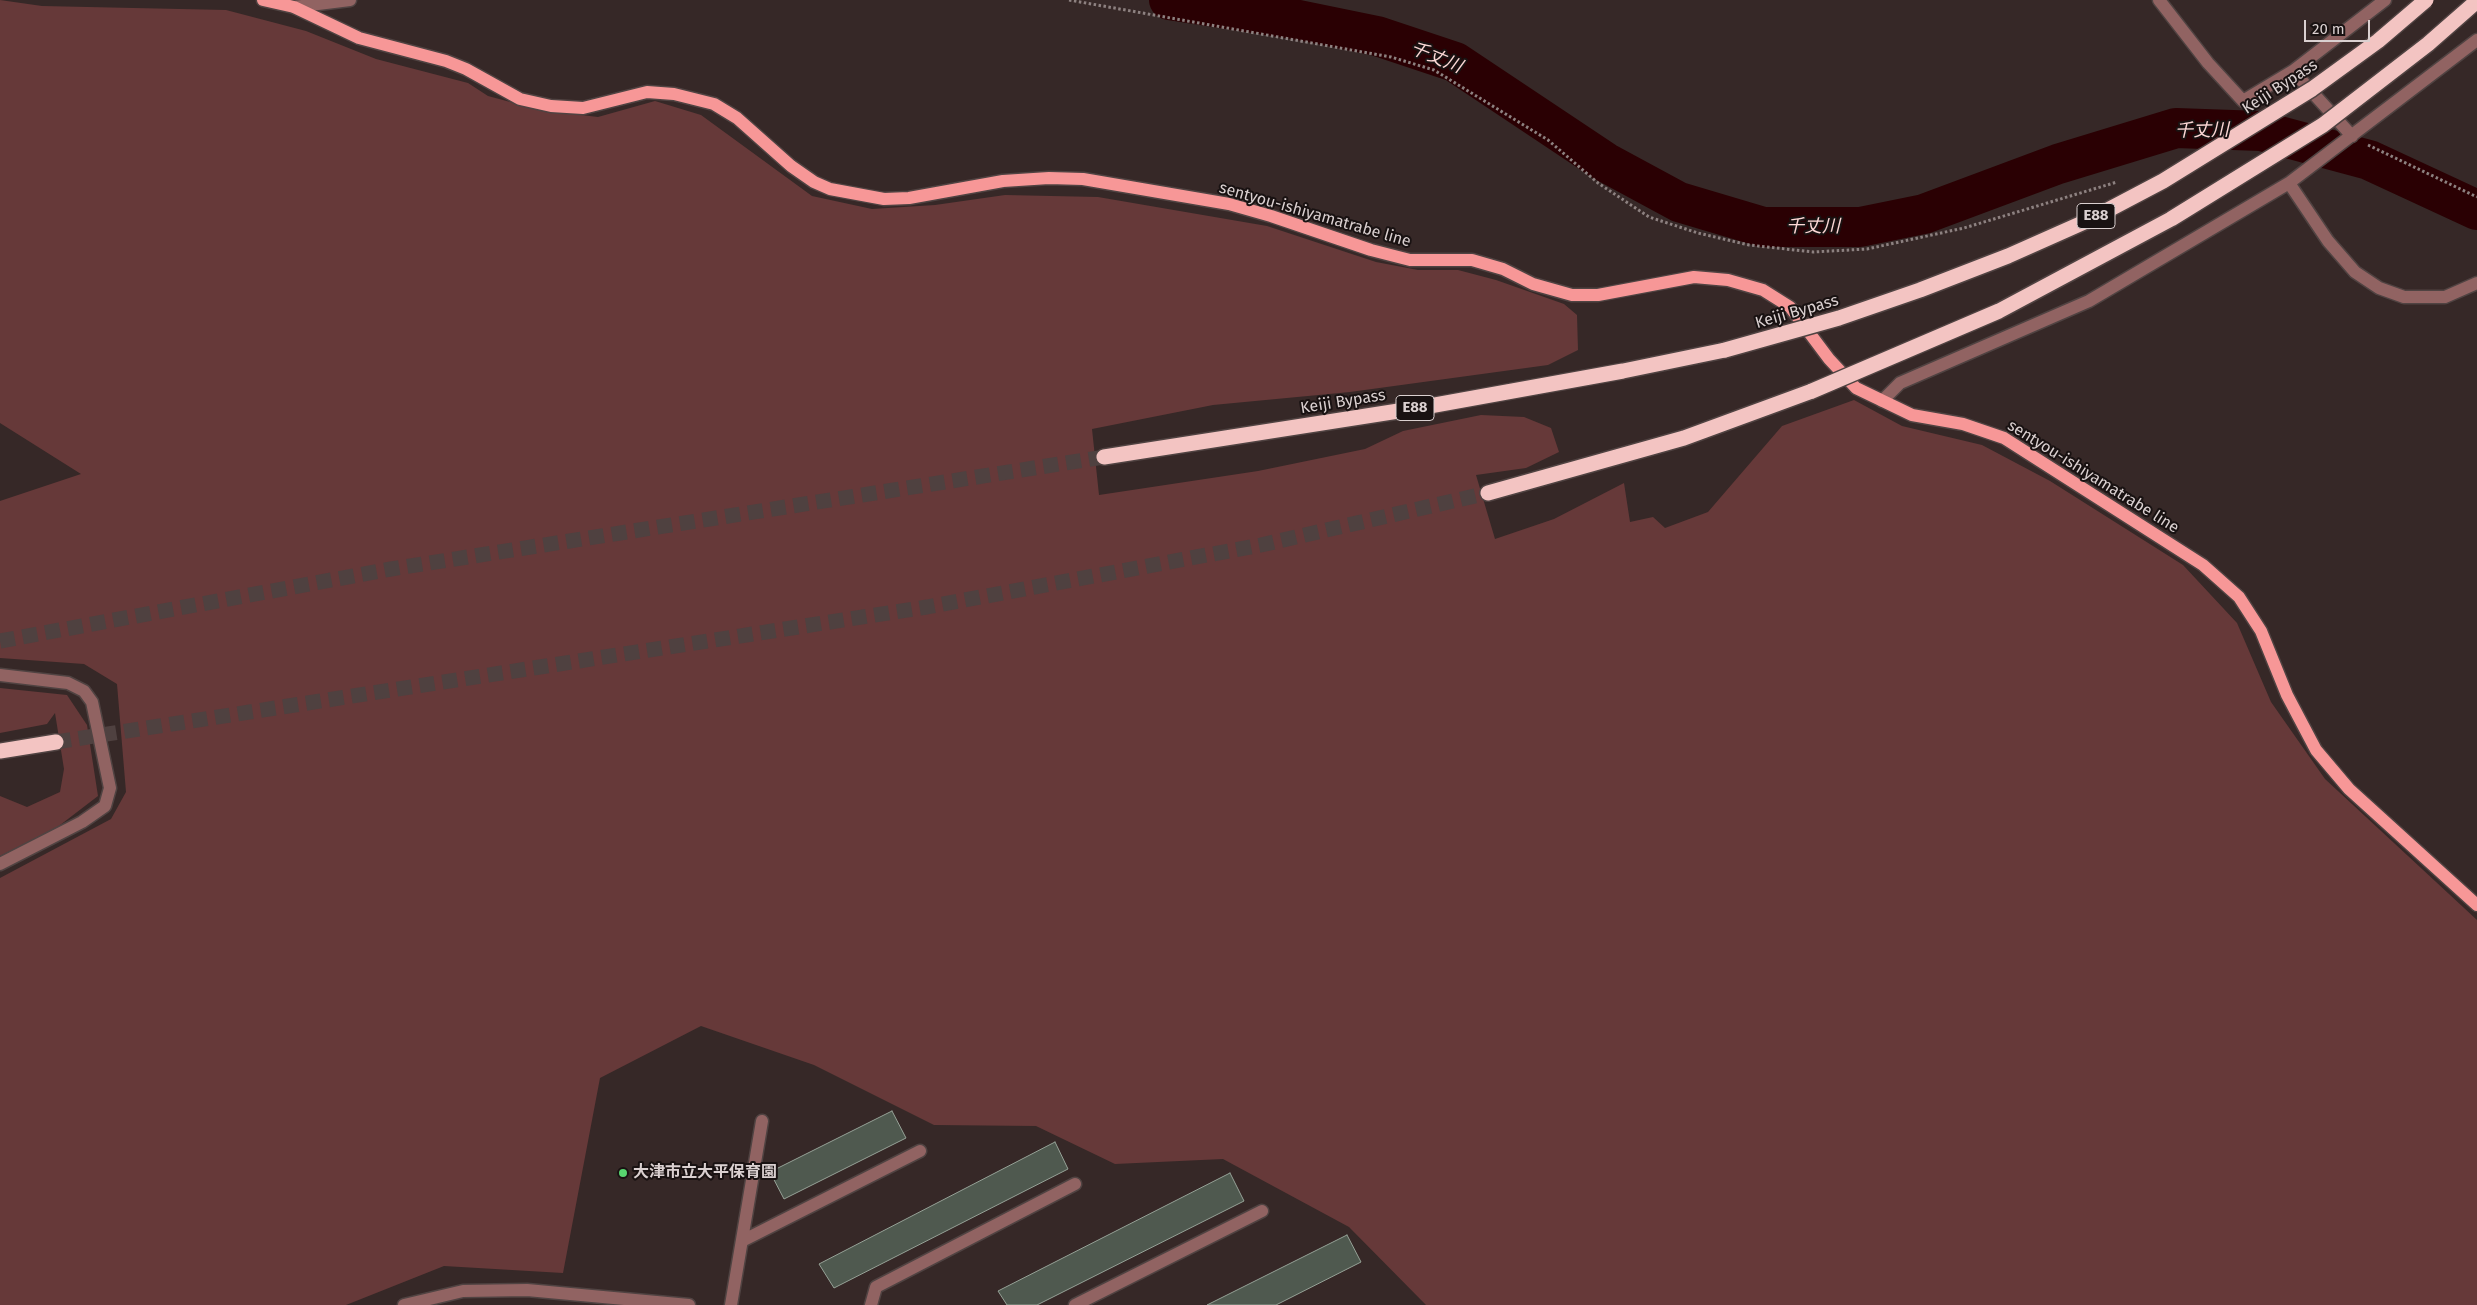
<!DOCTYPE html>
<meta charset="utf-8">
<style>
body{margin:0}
#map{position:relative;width:2477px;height:1305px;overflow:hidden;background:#362827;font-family:"Fira Sans",sans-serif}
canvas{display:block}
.scale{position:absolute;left:2304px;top:20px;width:66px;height:22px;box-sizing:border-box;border:2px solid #dad0d0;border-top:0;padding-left:6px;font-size:15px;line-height:18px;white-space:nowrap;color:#dad0d0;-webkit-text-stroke:4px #191212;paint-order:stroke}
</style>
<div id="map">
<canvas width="2477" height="1305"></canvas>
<div class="scale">20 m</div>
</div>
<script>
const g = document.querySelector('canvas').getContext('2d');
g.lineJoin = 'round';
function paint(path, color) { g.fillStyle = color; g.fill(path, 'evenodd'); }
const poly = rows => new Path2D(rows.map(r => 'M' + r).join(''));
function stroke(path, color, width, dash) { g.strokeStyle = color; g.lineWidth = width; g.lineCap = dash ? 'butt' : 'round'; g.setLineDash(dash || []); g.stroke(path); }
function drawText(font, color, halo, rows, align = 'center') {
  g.font = font + ' "Fira Sans","Noto Sans JP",sans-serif'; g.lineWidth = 4; g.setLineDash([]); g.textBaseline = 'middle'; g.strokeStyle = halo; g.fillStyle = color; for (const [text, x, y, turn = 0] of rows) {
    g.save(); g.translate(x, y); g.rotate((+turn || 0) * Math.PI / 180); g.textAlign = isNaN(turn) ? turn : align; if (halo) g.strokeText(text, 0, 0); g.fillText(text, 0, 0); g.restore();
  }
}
paint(poly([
 [0,0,42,6,226,10,306,31,376,59,468,83,488,96,540,110,598,117,655,101,701,115,812,196,872,209,935,205,1005,195,1098,197,1267,226,1376,262,1418,270,1458,270,1496,280,1564,304,1577,315,1578,350,1548,365,1350,392,1213,405,1092,429,1099,495,1258,471,1365,449,1403,431,1481,415,1524,417,1551,428,1559,452,1526,468,1476,475,1495,539,1554,519,1624,483,1630,522,1653,517,1665,528,1708,512,1782,426,1854,400,1902,426,1982,445,2050,481,2183,565,2237,623,2271,702,2325,779,2477,920,2477,1305,1426,1305,1349,1227,1223,1159,1115,1164,1036,1126,934,1125,814,1065,701,1026,600,1078,563,1273,444,1266,346,1305,0,1305,0,878,111,819,126,792,117,684,84,664,0,658,0,501,81,474,0,423],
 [0,688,67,695,87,725,98,796,51,832,0,856,0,796,27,807,60,792,64,769,55,713,47,724,0,733]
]), '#663939');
stroke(poly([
 [1169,0,1299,20,1377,36,1455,62,1605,162,1679,202,1763,227,1860,227,1924,214,2058,164,2176,128,2261,131,2369,160,2477,210]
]), '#2a0003', 40);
const building = poly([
 [892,1111,906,1138,784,1199,770,1172,892,1111],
 [1055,1142,1068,1169,834,1288,819,1264,1055,1142],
 [1230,1173,1244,1201,1037,1305,1007,1305,998,1291,1230,1173],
 [1347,1235,1361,1262,1276,1305,1207,1305,1347,1235]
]);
paint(building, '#4f594f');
stroke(building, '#96a297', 1);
stroke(poly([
 [0,641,391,569,1104,457],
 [56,742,927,607,1261,545,1488,493]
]), '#4f4140', 15, [15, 8]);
const minor = poly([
 [2159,0,2208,63,2243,101,2293,71,2385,0],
 [294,7,350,0],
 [2477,40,2289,183,2328,241,2355,272,2379,288,2404,297,2445,297,2477,283],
 [2293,71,2352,136],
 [1882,401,1900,383,2089,301,2289,183],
 [0,675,68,683,84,691,92,702,110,788,105,806,82,822,0,864],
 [742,1241,920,1151],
 [404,1305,463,1291,527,1290,689,1305],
 [731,1305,762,1121],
 [871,1305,876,1287,1075,1184],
 [1075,1305,1262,1211]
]);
const major = poly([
 [263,0,294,7,359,38,446,61,466,69,520,99,551,106,583,108,647,92,674,94,714,104,737,118,791,166,814,182,830,189,884,199,909,198,1003,181,1049,178,1083,179,1229,204,1271,216,1371,250,1410,260,1472,260,1503,269,1533,284,1572,295,1598,295,1694,277,1728,280,1763,290,1790,307,1829,359,1856,388,1912,415,1963,424,2004,438,2203,565,2239,597,2261,631,2287,695,2316,750,2349,789,2477,905]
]);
const highway = poly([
 [1104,457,1424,407,1623,371,1725,350],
 [1488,493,1684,438,1812,391],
 [0,751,56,742]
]);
stroke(minor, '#504342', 15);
stroke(major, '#504342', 15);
stroke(highway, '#504342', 18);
stroke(poly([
 [1069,0,1391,57,1434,70,1548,140,1598,183,1649,217,1698,233,1749,245,1813,252,1867,249,1964,228,2117,182],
 [2368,145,2477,197]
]), '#8d8180', 3, [2.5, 2.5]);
stroke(minor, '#916362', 12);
stroke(major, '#f79797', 12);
stroke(highway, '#f3c4c2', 15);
const highwayBridge = poly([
 [1725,350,1839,318,1920,290,2008,256,2089,220,2163,181,2312,89,2378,41,2426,0],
 [1812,391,1999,311,2171,219,2323,125,2428,44,2477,1]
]);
stroke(highwayBridge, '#504342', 18, []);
stroke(highwayBridge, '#f3c4c2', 15);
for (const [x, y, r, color] of [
 [623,1173,5,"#58d56f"]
]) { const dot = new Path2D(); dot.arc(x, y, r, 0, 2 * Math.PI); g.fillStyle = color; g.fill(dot); stroke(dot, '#191212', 2); }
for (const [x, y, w] of [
 [2096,216,38],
 [1415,408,38]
]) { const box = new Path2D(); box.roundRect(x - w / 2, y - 12.5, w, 25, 4); g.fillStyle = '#191212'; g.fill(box); stroke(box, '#dad0d0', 1); }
drawText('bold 15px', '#dad0d0', null, [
 ["E88",2096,216],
 ["E88",1415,408]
]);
drawText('16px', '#dad0d0', '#191212', [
 ["Keiji Bypass",2280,87,-33],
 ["sentyou-ishiyamatrabe line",1315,215,16],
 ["Keiji Bypass",1797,312,-16],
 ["Keiji Bypass",1343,402,-9],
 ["sentyou-ishiyamatrabe line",2093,477,32]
]);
drawText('bold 16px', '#dad0d0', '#191212', [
 ["大津市立大平保育園",633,1173]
], 'left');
drawText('italic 18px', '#fdd8d6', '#191212', [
 ["千丈川",1436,58,22],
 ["千丈川",2202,131,-1],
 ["千丈川",1813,227]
]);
</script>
